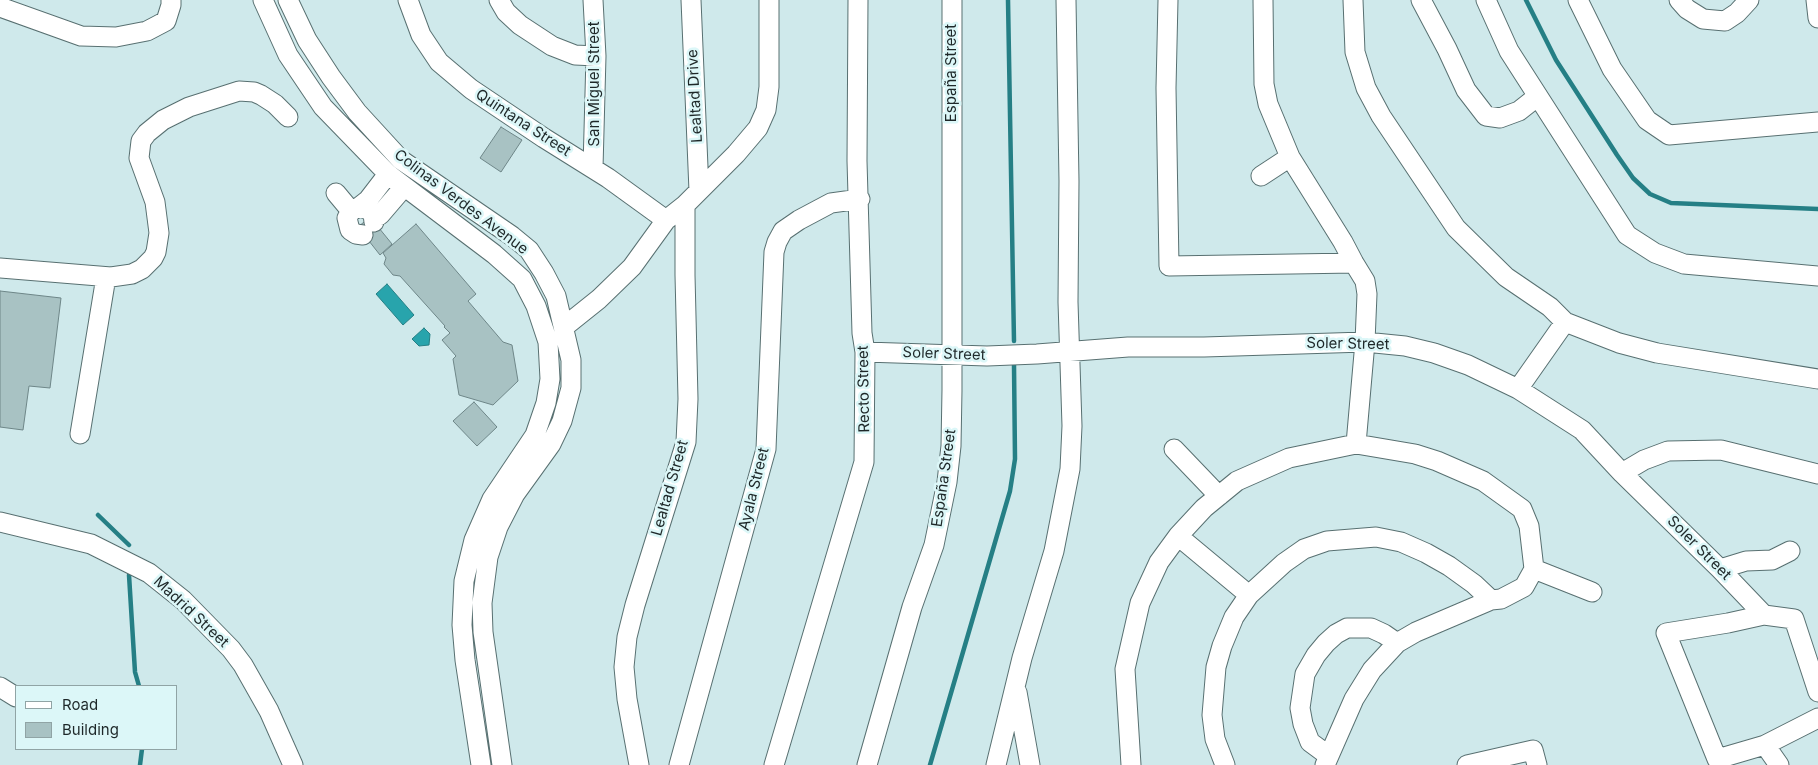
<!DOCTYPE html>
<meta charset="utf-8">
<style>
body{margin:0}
#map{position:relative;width:1818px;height:765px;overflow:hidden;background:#cfe9eb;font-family:Inter,sans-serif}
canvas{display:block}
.legend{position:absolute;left:15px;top:685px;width:162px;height:65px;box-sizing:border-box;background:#dcf7f8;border:1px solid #90a4a5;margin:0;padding:6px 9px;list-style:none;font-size:15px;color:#1e2829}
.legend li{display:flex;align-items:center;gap:10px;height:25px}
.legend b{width:25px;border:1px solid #90a4a5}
</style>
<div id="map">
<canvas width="1818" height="765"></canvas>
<ul class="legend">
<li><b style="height:6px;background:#fff"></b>Road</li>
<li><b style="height:14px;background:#a8c2c3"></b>Building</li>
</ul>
</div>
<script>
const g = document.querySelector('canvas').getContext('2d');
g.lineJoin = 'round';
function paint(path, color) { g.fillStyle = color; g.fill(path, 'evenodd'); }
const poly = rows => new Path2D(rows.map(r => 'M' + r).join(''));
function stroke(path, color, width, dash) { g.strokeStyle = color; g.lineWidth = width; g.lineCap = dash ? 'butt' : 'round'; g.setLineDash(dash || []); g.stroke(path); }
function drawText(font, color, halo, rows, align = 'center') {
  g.font = font + ' Inter,sans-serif'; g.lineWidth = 5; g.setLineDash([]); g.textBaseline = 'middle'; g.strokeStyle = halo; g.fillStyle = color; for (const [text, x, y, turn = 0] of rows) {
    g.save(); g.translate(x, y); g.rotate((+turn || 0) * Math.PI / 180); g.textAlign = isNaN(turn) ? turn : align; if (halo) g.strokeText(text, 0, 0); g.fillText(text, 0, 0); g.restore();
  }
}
const water = poly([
 [387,284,414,315,403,325,376,294,387,284],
 [424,328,430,334,429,345,419,346,412,339,424,328]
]);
paint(water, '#28a4ac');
stroke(water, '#257f85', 1);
stroke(poly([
 [1008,0,1014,341],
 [1526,0,1556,60,1617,155,1633,178,1650,194,1671,203,1818,209],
 [98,515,129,545],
 [129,575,135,672,139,686],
 [140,765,142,749],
 [930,765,1010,491,1015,459,1014,365]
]), '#257f85', 4.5);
const building = poly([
 [501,127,522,140,501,172,480,158,501,127],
 [370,217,392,244,380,255,358,227,370,217],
 [416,224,476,294,468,301,503,342,512,345,518,381,493,405,459,395,453,359,456,356,442,340,450,333,444,327,445,326,400,276,393,275,384,264,386,258,383,253,416,224],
 [0,291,61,298,50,388,29,386,23,430,0,427,0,291],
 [474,402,497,427,477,446,453,421,474,402]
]);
paint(building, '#a8c2c3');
stroke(building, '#6e8688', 1);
const minor = poly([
 [263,0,288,55,323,107,388,174,494,254,522,279,536,306,548,342,550,379,546,403,535,435,492,499,474,540,464,581,462,625,465,660,481,765],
 [288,0,307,40,331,77,357,112,401,160,512,236,529,250,544,273,556,296,571,360,571,388,562,421,551,444,515,494,498,527,488,557,482,603,483,632,502,765],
 [408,0,421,35,439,62,471,89,544,138,608,178,666,220],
 [499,0,506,12,520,25,552,46,575,55,596,56],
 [691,0,699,191],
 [1168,0,1166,88,1169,266,1354,263],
 [1263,0,1264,84,1268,104,1290,157,1343,242,1354,263,1365,281,1367,294,1365,342,1356,444],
 [1353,0,1355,52,1366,88,1381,116,1456,228,1506,277,1550,307,1565,322,1619,343,1657,353,1818,379],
 [1421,0,1447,49,1466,90,1486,116,1500,118,1519,111,1538,96],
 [1486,0,1509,51,1627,235,1655,253,1684,264,1818,276],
 [1578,0,1612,69,1647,120,1669,135,1818,122],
 [1679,0,1687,9,1703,19,1725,21,1737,13,1749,0],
 [1816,0,1818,18],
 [0,7,81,36,116,37,147,31,166,21,171,5,171,0],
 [593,168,596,56,593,0],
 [1261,176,1290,157],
 [336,193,351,211],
 [359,207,368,200,388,174],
 [380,215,404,187],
 [363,235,356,234,350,230,347,218,351,211,359,207,367,209,373,214,374,222],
 [0,268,111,277,132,274,142,269,153,258,156,252,159,233,155,202,139,158,141,141,147,133,163,120,189,107,239,91,254,92,261,95,275,104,288,117],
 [564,327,599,299,632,267,666,220,685,205,736,154,758,128,766,110,769,87,769,0],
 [865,352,987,356,1037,354,1128,347,1204,347,1365,342,1405,346,1434,353,1468,365,1518,389,1582,430,1622,473,1720,569,1764,615],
 [1518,389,1565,322],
 [80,434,106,277],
 [1174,449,1219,496],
 [1622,473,1644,460,1668,451,1721,450,1818,474],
 [0,522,91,544,149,573,183,600,231,649,243,665,269,711,293,765],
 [1178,536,1249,595],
 [1534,569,1592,592],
 [1720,569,1746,561,1772,560,1790,551],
 [0,687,16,697],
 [1017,692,1030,765],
 [1818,692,1794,619,1764,615,1728,623,1666,633,1717,759,1765,745,1818,718],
 [1765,745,1779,765],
 [1329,756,1310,742,1303,724,1300,708,1305,674,1316,655,1326,643,1336,634,1347,628,1371,628,1384,634,1397,643],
 [639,765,627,699,624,667,627,637,635,605,686,442,688,399,685,275,685,205],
 [679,765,766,449,774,252,777,242,783,231,799,220,831,203,860,199],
 [774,765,864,462,865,352,862,333,857,161,858,0],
 [867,765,912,607,934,545,947,482,951,446,952,390,952,0],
 [996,765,1022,658,1054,551,1070,469,1072,426,1068,302,1069,181,1066,0],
 [1131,765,1125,669,1140,603,1159,562,1178,536,1204,508,1237,481,1289,458,1356,444,1415,454,1437,461,1483,481,1522,509,1529,526,1534,569,1524,587,1501,599,1491,600,1474,584,1449,566,1426,553,1401,542,1376,537,1327,541,1304,549,1284,563,1249,595,1234,617,1222,646,1216,667,1212,715,1215,739,1225,765],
 [1325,765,1354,699,1372,670,1397,643,1416,632,1491,600],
 [1467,765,1533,750,1537,765]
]);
stroke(minor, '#587071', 21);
stroke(minor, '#fff', 19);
drawText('15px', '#1e2829', '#dcf7f8', [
 ["España Street",951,73,-90],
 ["San Miguel Street",594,84,-90],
 ["Lealtad Drive",695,96,-93],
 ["Quintana Street",523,123,33],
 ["Colinas Verdes Avenue",461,202,37],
 ["Soler Street",1348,344,1],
 ["Soler Street",944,354,2],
 ["Recto Street",864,389,-91],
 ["España Street",944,478,-82],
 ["Lealtad Street",670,488,-74],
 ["Ayala Street",754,489,-76],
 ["Soler Street",1699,548,45],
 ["Madrid Street",191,612,43]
]);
</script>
